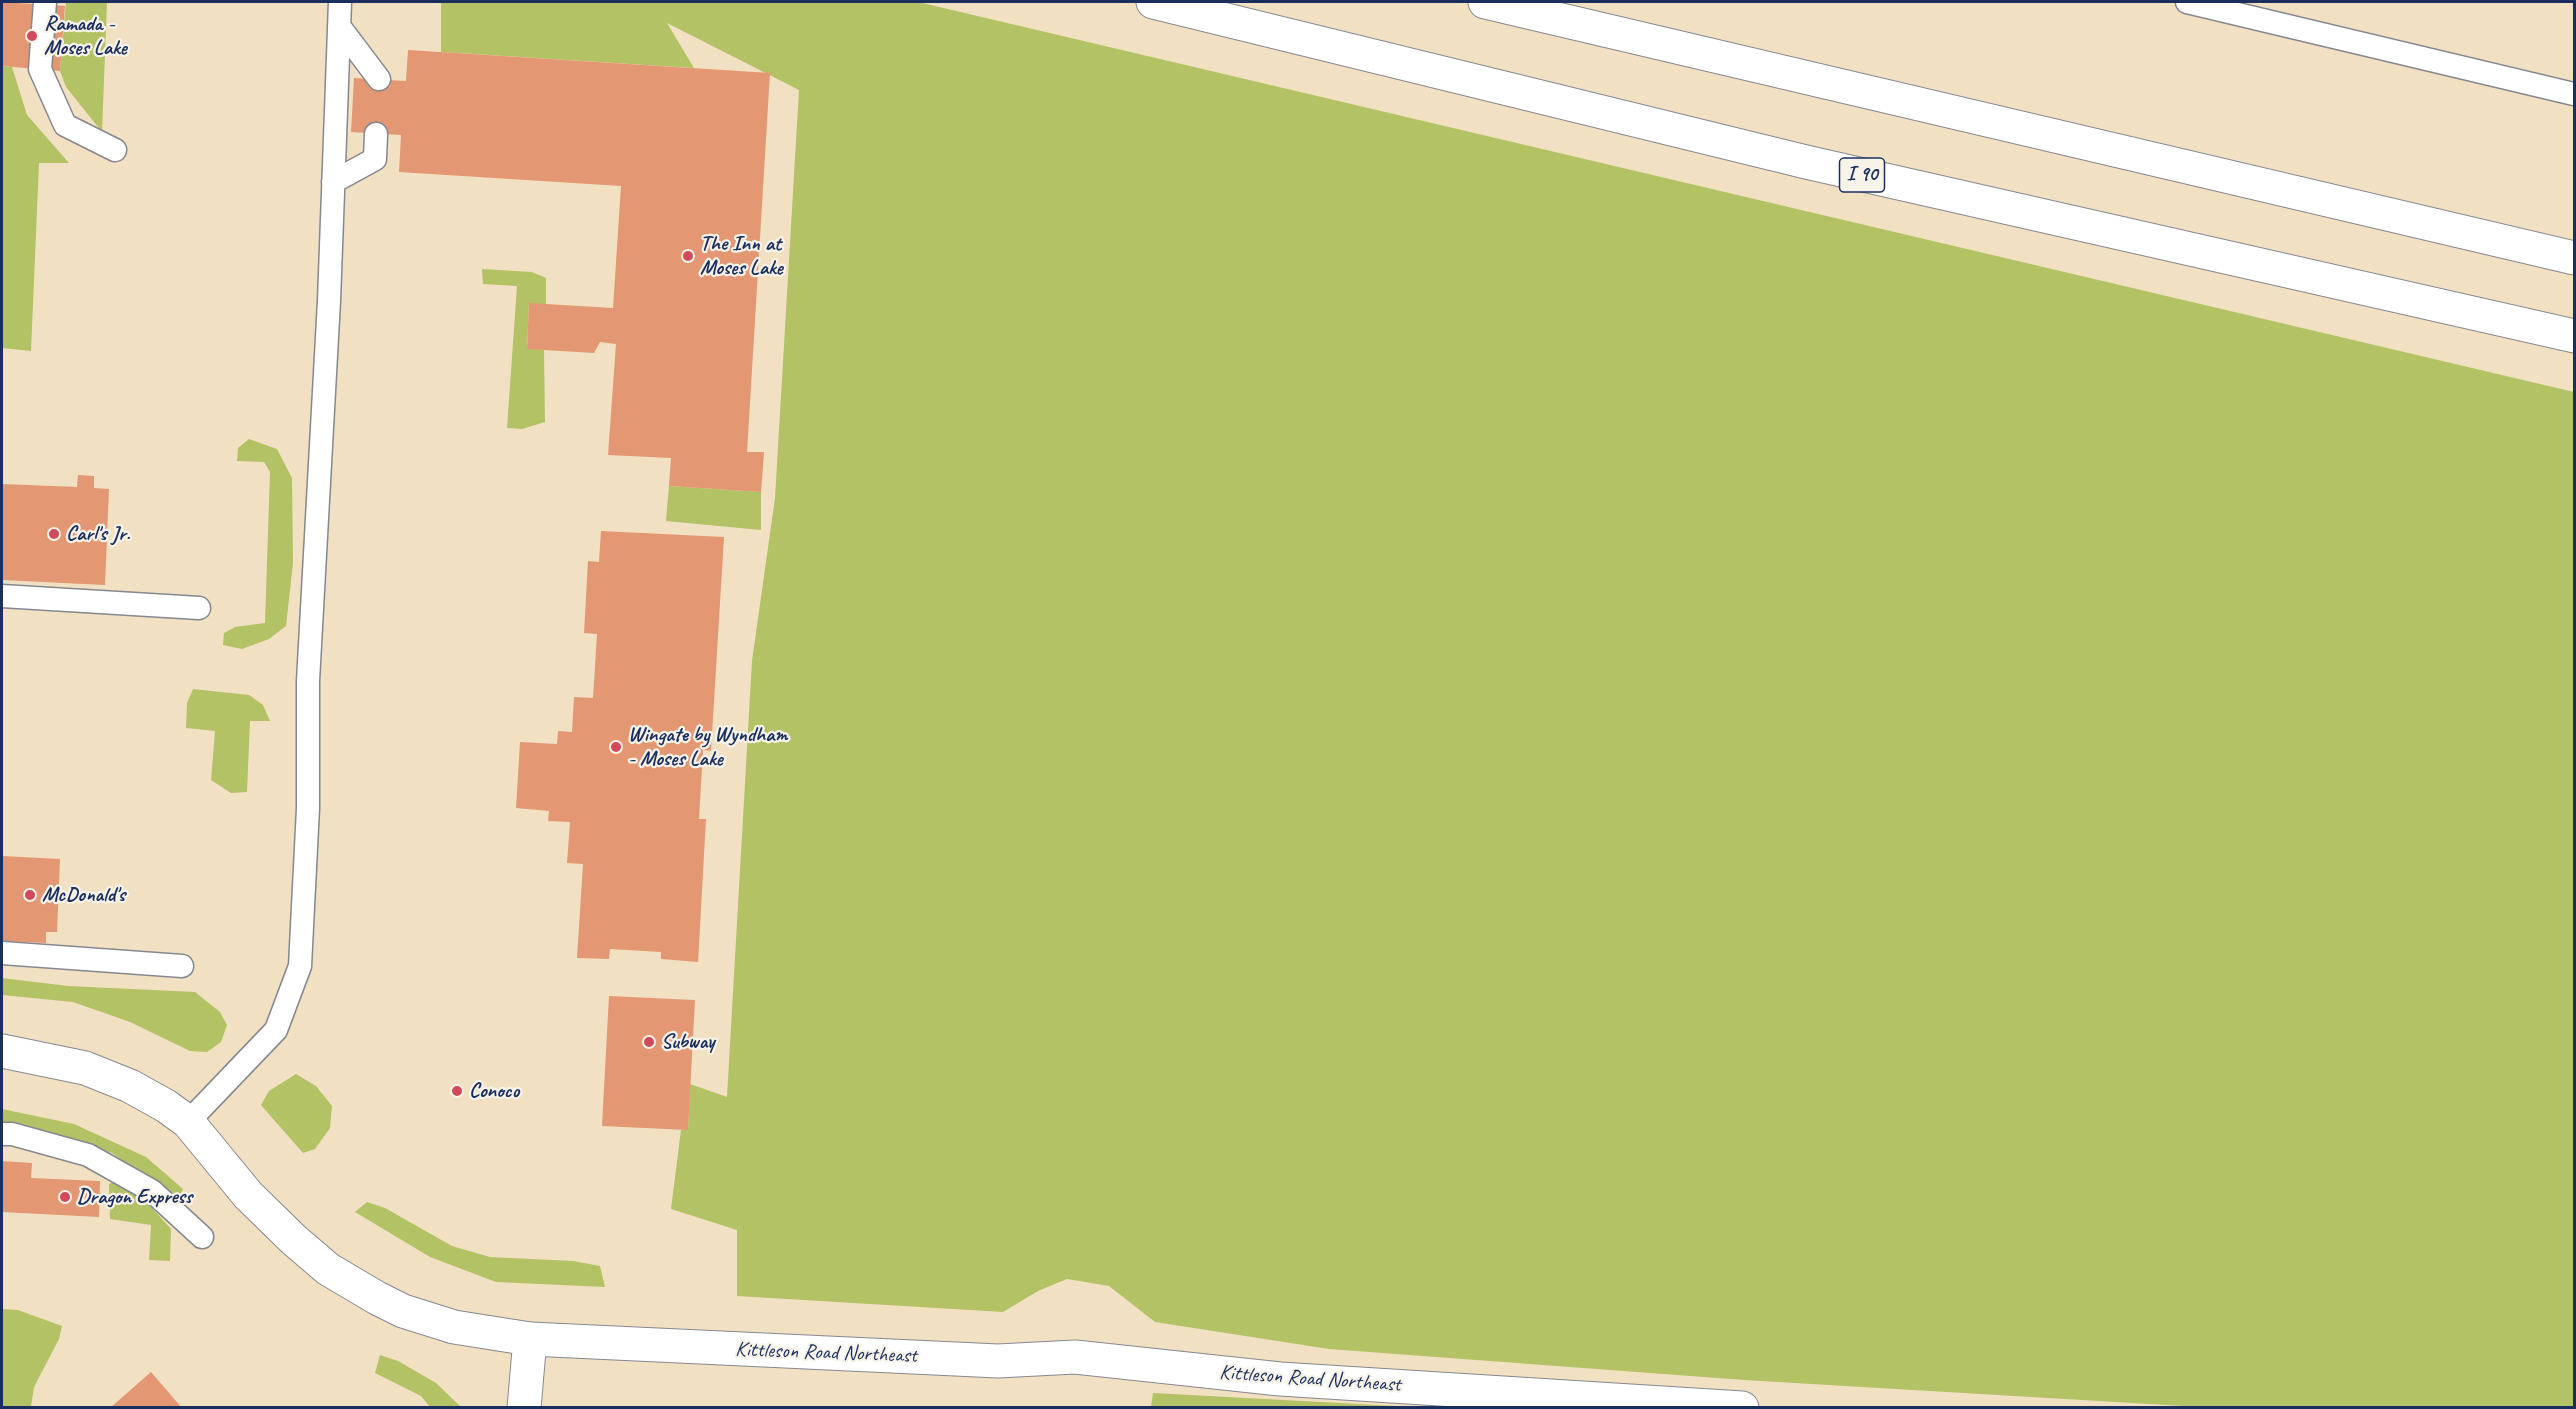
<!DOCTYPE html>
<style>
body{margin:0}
#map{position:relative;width:2576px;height:1409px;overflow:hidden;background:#f1e0c2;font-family:Caveat,sans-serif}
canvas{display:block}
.frame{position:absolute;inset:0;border:3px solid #1b2f5e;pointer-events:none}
</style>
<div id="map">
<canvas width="2576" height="1409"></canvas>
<div class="frame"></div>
</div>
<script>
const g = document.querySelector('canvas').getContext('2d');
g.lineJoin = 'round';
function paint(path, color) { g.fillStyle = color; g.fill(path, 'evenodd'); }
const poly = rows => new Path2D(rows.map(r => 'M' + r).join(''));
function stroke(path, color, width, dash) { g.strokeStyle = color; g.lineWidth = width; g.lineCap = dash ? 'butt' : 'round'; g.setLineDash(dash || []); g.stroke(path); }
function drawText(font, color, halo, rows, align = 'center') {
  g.font = font + ' Caveat,sans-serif'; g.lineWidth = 4.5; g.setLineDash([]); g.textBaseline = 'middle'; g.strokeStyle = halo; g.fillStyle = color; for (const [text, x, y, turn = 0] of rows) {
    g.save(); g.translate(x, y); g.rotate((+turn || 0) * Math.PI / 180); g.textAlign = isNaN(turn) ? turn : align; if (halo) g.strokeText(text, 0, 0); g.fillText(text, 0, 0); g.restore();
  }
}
paint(poly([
 [66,2,107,2,102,132,66,87,60,71],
 [441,2,918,2,2574,392,2574,1407,2200,1407,1744,1380,1329,1349,1155,1322,1109,1286,1067,1279,1038,1291,1003,1312,737,1296,737,1230,671,1209,681,1130,688,1130,690,1084,727,1097,752,661,775,498,799,90,667,23,694,68,441,52],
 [2,66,12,67,27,115,69,163,39,163,31,351,2,348],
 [482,269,532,272,546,278,546,305,529,304,527,348,544,350,545,422,522,429,507,428,517,286,483,284],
 [249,439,277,449,292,478,293,563,286,626,269,639,242,649,223,645,224,633,235,627,265,623,270,472,264,462,237,461,238,448],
 [669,486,761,492,761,530,666,521],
 [193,689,249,695,263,705,270,721,250,721,247,792,231,793,211,780,215,731,186,728,187,703],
 [2,978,68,986,195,992,220,1012,227,1025,221,1042,207,1052,190,1051,130,1022,73,1002,2,995],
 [296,1074,316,1086,332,1106,330,1128,315,1149,303,1153,261,1105,269,1091],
 [2,1109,74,1124,146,1157,183,1189,178,1200,112,1153,14,1126,2,1127],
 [120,1180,135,1189,171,1229,170,1261,149,1260,151,1225,110,1219,109,1184],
 [367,1202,385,1208,452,1246,490,1257,573,1261,600,1266,605,1287,496,1282,430,1257,355,1212],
 [2,1309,18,1310,62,1326,59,1339,34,1387,31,1407,2,1407],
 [380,1355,398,1361,436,1383,461,1407,430,1407,421,1396,375,1373],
 [1153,1393,1414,1407,1151,1407]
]), '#b3c265');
paint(poly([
 [2,2,65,6,60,71,2,66],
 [408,50,770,73,747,452,764,452,761,492,669,486,671,458,608,455,616,344,600,342,594,353,527,349,529,303,613,308,621,186,399,172,401,135,351,132,354,78,406,81],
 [78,475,94,476,94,488,109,489,105,585,2,580,2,484,77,487],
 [601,531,724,537,711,751,703,750,699,819,706,819,698,962,661,959,661,952,610,949,609,959,577,958,583,864,567,863,570,822,548,821,549,811,516,808,520,742,557,744,558,731,572,732,574,697,593,698,597,634,584,633,588,561,599,562],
 [2,856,60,859,57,932,46,932,46,943,2,941],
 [609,996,695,1000,688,1130,602,1126],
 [2,1161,32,1163,31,1178,100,1181,99,1217,2,1212],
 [151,1372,182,1408,110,1408]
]), '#e49773');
const lane = poly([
 [45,2,40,69,65,125,115,150],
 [2187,2,2574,94],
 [339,26,379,79],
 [333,182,375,159,376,134],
 [2,596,199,608],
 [2,953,182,966],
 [188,1122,276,1030,300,966,308,808,308,681,329,301,340,2],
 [2,1134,12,1134,88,1155,152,1191,202,1237]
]);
const street = poly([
 [530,1339,998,1361,1075,1357,1280,1379,1742,1408]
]);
const secondary = poly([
 [2,1051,85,1068,130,1086,166,1106,188,1122,248,1195,293,1239,328,1269,377,1298,403,1311,454,1327,530,1339,524,1408]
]);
const highway = poly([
 [1153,2,1806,162,2574,336],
 [1485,2,2574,258]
]);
stroke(lane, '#868890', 25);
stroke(street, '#868890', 35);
stroke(secondary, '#868890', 35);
stroke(highway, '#868890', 35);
stroke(lane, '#fff', 22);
stroke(street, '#fff', 33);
stroke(secondary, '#fff', 33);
stroke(highway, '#fff', 33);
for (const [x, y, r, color] of [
 [32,36,6,"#d1495b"],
 [688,256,6,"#d1495b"],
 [54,534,6,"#d1495b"],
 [616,747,6,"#d1495b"],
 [30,895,6,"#d1495b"],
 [649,1042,6,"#d1495b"],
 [457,1091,6,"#d1495b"],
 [65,1197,6,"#d1495b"]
]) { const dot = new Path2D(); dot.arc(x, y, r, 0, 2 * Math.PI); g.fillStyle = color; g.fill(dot); stroke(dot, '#f7f3e8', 2); }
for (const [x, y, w] of [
 [1862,175,45]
]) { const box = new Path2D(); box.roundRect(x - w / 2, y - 17, w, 34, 4.5); g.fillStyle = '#f7f3e8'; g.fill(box); stroke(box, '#1b2f5e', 1.5); }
drawText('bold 20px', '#1b2f5e', null, [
 ["I 90",1862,175]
]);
drawText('bold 21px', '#1b2f5e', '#f7f3e8', [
 ["Ramada -",44,24],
 ["Moses Lake",44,48],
 ["The Inn at",700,244],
 ["Moses Lake",700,268],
 ["Carl's Jr.",66,534],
 ["Wingate by Wyndham",628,735],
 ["- Moses Lake",628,759],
 ["McDonald's",42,895],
 ["Subway",661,1042],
 ["Conoco",469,1091],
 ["Dragon Express",77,1197]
], 'left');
drawText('21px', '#1b2f5e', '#f7f3e8', [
 ["Kittleson Road Northeast",826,1353,2],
 ["Kittleson Road Northeast",1310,1379,4]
]);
</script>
